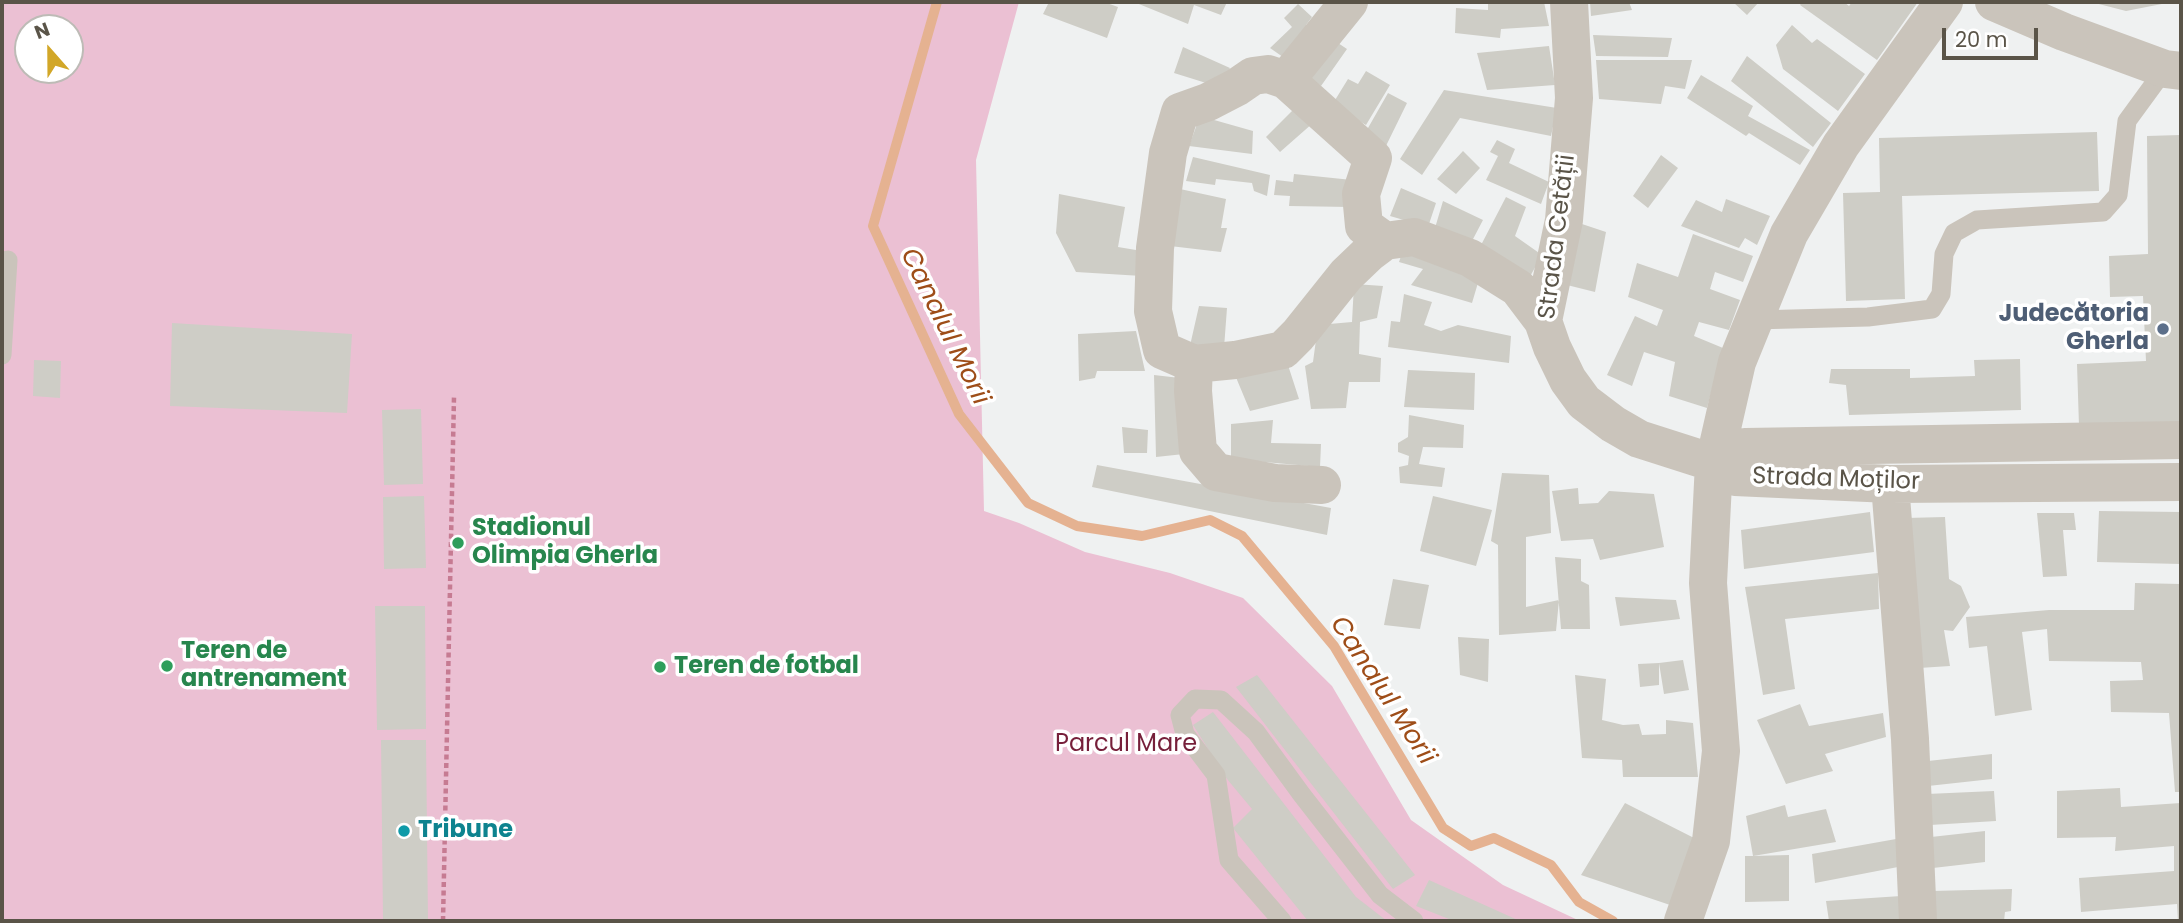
<!DOCTYPE html>
<meta charset="utf-8">
<style>
body{margin:0}
#map{position:relative;width:2183px;height:923px;overflow:hidden;background:#eff1f1;font-family:Poppins,sans-serif}
canvas{display:block}
.frame{position:absolute;inset:0;border:4px solid #5a5448;pointer-events:none}
.north{position:absolute;left:14px;top:14px;width:70px;height:70px;box-sizing:border-box;background:#fff;border:2px solid #bdbbb6;border-radius:50%;rotate:339deg;font-size:19px;font-weight:700;line-height:28px;text-align:center;color:#5a5448}
.north::after{content:'';display:block;margin:auto;width:24px;height:32px;background:#d2a728;clip-path:polygon(50% 0,100% 100%,50% 72%,0 100%)}
.scale{position:absolute;left:1942px;top:28px;width:96px;height:32px;box-sizing:border-box;border:4px solid #5a5448;border-top:0;padding-left:9px;font-size:21px;line-height:24px;white-space:nowrap;color:#5a5448;-webkit-text-stroke:5px #fff;paint-order:stroke}
</style>
<div id="map">
<canvas width="2183" height="923"></canvas>
<div class="frame"></div>
<div class="north">N</div>
<div class="scale">20 m</div>
</div>
<script>
const g = document.querySelector('canvas').getContext('2d');
g.lineJoin = 'round';
function paint(path, color) { g.fillStyle = color; g.fill(path, 'evenodd'); }
const poly = rows => new Path2D(rows.map(r => 'M' + r).join(''));
function stroke(path, color, width, dash) { g.strokeStyle = color; g.lineWidth = width; g.lineCap = dash ? 'butt' : 'round'; g.setLineDash(dash || []); g.stroke(path); }
function drawText(font, color, halo, rows, align = 'center') {
  g.font = font + ' Poppins,sans-serif'; g.lineWidth = 7; g.setLineDash([]); g.textBaseline = 'middle'; g.strokeStyle = halo; g.fillStyle = color; for (const [text, x, y, turn = 0] of rows) {
    g.save(); g.translate(x, y); g.rotate((+turn || 0) * Math.PI / 180); g.textAlign = isNaN(turn) ? turn : align; if (halo) g.strokeText(text, 0, 0); g.fillText(text, 0, 0); g.restore();
  }
}
paint(poly([
 [2,2,1019,2,976,160,984,511,1019,523,1085,552,1170,573,1243,598,1332,686,1411,820,1503,885,1580,921,2,921],
 [28,28,70,28,70,70,28,70]
]), '#ebc0d3');
stroke(poly([
 [937,2,873,226,959,414,1028,503,1077,526,1142,536,1210,520,1242,536,1334,646,1443,828,1471,846,1494,838,1551,865,1579,902,1613,921]
]), '#e5b291', 10);
paint(poly([
 [1049,2,1104,2,1118,7,1107,38,1043,14],
 [1134,2,1227,2,1221,15,1194,5,1188,24],
 [1488,2,1544,2,1549,26,1501,29,1500,38,1455,33,1456,8,1488,10],
 [1590,2,1629,2,1632,10,1591,16],
 [1733,2,1759,2,1747,15],
 [1802,2,1844,2,1849,6,1852,2,1918,2,1877,60,1800,5],
 [2091,2,2166,2,2167,3,2126,11],
 [1298,4,1312,17,1306,25,1318,32,1293,64,1270,48,1292,27,1284,18],
 [1792,25,1812,43,1817,39,1865,74,1838,111,1783,69,1776,45],
 [1593,35,1672,38,1668,57,1596,56],
 [1329,37,1347,49,1321,86,1303,74],
 [1549,46,1555,85,1487,90,1477,53],
 [1183,47,1230,68,1219,87,1174,73],
 [1747,56,1831,123,1813,147,1731,81],
 [1596,60,1692,60,1685,89,1665,86,1661,104,1599,99],
 [1366,71,1390,85,1366,125,1332,105,1348,79,1358,84],
 [1701,75,1753,106,1748,116,1810,150,1800,165,1749,133,1746,136,1687,98],
 [1444,90,1557,108,1551,136,1460,118,1422,175,1400,159],
 [1388,93,1407,103,1384,150,1364,135],
 [1297,106,1313,123,1280,152,1266,137],
 [1200,116,1253,131,1252,154,1189,146],
 [2097,132,2099,191,1902,196,1905,299,1846,301,1843,193,1880,192,1879,138],
 [2180,135,2181,422,2079,426,2077,364,2146,361,2143,296,2110,297,2109,256,2148,254,2147,136],
 [1497,140,1515,149,1509,163,1549,182,1541,204,1486,180,1498,156,1490,152],
 [1463,151,1480,168,1456,194,1437,179],
 [1661,155,1678,168,1648,208,1633,196],
 [1193,157,1270,175,1267,196,1254,191,1252,183,1216,179,1215,185,1186,181],
 [1294,174,1352,180,1350,207,1289,206,1290,196,1274,195,1276,180,1293,182],
 [1401,188,1436,203,1428,227,1390,216],
 [1180,189,1226,199,1221,228,1227,228,1221,252,1170,246],
 [1059,194,1125,207,1118,247,1142,251,1142,276,1076,272,1056,233],
 [1506,197,1526,207,1515,236,1542,255,1528,280,1480,247],
 [1726,199,1770,216,1757,245,1745,238,1739,248,1681,226,1696,200,1722,212],
 [1443,201,1483,220,1472,241,1435,228],
 [1579,223,1606,232,1595,292,1567,285],
 [1693,234,1753,256,1743,282,1715,272,1710,289,1740,300,1729,330,1699,322,1694,336,1723,348,1707,408,1669,396,1675,362,1644,352,1632,386,1607,375,1635,316,1657,326,1663,310,1628,297,1637,263,1678,277],
 [1404,247,1480,276,1472,303,1411,285,1423,269,1399,262],
 [1354,284,1383,286,1377,318,1360,322,1359,354,1381,358,1380,382,1349,382,1346,408,1311,409,1305,366,1313,362,1318,325,1352,322],
 [1404,294,1432,302,1424,325,1441,331,1458,325,1511,336,1509,363,1388,347,1391,321,1400,322],
 [1199,306,1227,308,1224,348,1189,350],
 [172,323,352,334,347,413,170,406],
 [1136,331,1145,371,1097,371,1095,378,1079,381,1078,334],
 [2020,359,2021,410,1849,415,1846,385,1829,383,1831,369,1910,369,1910,378,1975,376,1974,360],
 [34,360,61,361,60,398,33,396],
 [1287,362,1299,399,1250,411,1235,375],
 [1408,370,1475,373,1474,410,1404,407],
 [1154,375,1180,378,1184,454,1156,457],
 [421,409,423,484,384,485,382,410],
 [1409,415,1464,425,1463,448,1423,447,1419,464,1445,468,1442,487,1400,483,1399,467,1408,465,1409,456,1398,452,1398,443,1408,437],
 [1273,420,1271,443,1321,444,1320,467,1231,459,1231,424],
 [1122,427,1148,430,1147,453,1124,453],
 [1097,465,1331,508,1327,535,1092,487],
 [1502,473,1549,475,1551,533,1526,537,1526,607,1559,600,1556,631,1499,635,1498,545,1491,541],
 [1578,488,1579,504,1598,503,1609,491,1654,494,1664,547,1600,560,1593,539,1561,541,1552,491],
 [424,496,426,568,384,569,383,497],
 [1433,496,1492,510,1476,566,1420,551],
 [2099,511,2181,512,2181,564,2097,562],
 [1870,512,1874,552,1744,569,1741,530],
 [2037,513,2074,513,2076,530,2063,530,2067,576,2043,577],
 [1945,517,1949,579,1961,586,1970,607,1953,631,1944,630,1950,666,1919,668,1906,518],
 [1555,557,1581,559,1581,581,1589,585,1590,629,1561,629],
 [1878,573,1879,609,1785,619,1795,689,1763,695,1745,587],
 [1393,579,1429,585,1420,629,1384,625],
 [2135,583,2181,584,2181,792,2175,792,2169,713,2111,712,2110,681,2143,680,2141,662,2049,661,2047,629,2022,632,2032,710,1995,716,1987,646,1969,648,1966,617,2049,610,2134,610],
 [1615,597,1676,600,1680,619,1620,626],
 [375,606,425,606,426,729,377,730],
 [1458,637,1489,639,1488,682,1460,675],
 [1683,660,1689,690,1664,694,1659,663],
 [1659,663,1659,685,1640,687,1638,664],
 [1257,675,1415,875,1393,889,1236,687],
 [1575,675,1606,679,1602,720,1623,725,1639,724,1642,735,1666,734,1666,720,1693,723,1698,777,1623,777,1622,760,1582,758],
 [1800,704,1809,726,1883,713,1886,737,1825,754,1833,771,1786,784,1757,720],
 [1213,712,1356,897,1387,921,1308,921,1233,828,1252,809,1227,779,1193,725],
 [381,740,426,740,428,921,383,921],
 [1992,754,1992,779,1928,786,1928,761],
 [2120,788,2121,807,2181,803,2181,921,2178,921,2177,904,2081,912,2079,878,2174,871,2174,846,2115,851,2116,837,2057,838,2057,791],
 [1994,791,1996,821,1930,825,1927,794],
 [1625,803,1698,840,1679,908,1581,875],
 [1785,805,1788,817,1826,809,1836,842,1753,856,1789,855,1789,901,1745,902,1745,856,1753,856,1746,816],
 [1985,831,1985,862,1933,868,1931,837],
 [1896,839,1898,867,1815,883,1812,854],
 [1429,880,1520,921,1454,921,1416,906],
 [2012,889,2011,911,2005,912,2004,921,1932,921,1932,891],
 [1901,896,1902,921,1829,921,1826,901]
]), '#cecdc6');
stroke(poly([
 [443,921,454,397]
]), '#c67b92', 4.5, [5, 3.5]);
stroke(poly([
 [1754,320,1868,317,1932,309,1941,294,1944,254,1954,233,1977,220,2103,212,2118,195,2127,121,2165,69],
 [2,355,8,260],
 [1282,921,1229,860,1216,775,1185,734,1180,715,1195,699,1221,700,1256,732,1302,795,1380,895,1414,921]
]), '#cac4bb', 19);
stroke(poly([
 [1569,2,1574,98,1564,220,1543,321,1552,347,1568,380,1584,402,1613,424,1639,439,1714,463,1735,477,1890,484,2181,482],
 [1994,2,2064,32,2165,69,2181,71],
 [1286,80,1349,2],
 [1385,241,1364,226,1361,194,1373,158,1286,80,1268,74,1253,76,1237,87,1208,102,1180,112,1168,153,1155,248,1153,311,1162,350,1194,364,1235,360,1283,350,1298,335,1346,275,1369,253,1385,241,1414,237,1470,258,1518,288,1543,321],
 [1194,364,1193,391,1198,451,1216,472,1275,483,1322,485],
 [1714,463,1745,447,2181,440],
 [1890,484,1910,739,1918,921],
 [1683,921,1711,841,1721,751,1708,583,1714,463,1737,362,1789,234,1841,145,1944,2]
]), '#cac4bb', 38);
for (const [x, y, r, color] of [
 [2163,329,7,"#5c6f8a"],
 [458,543,7,"#2e9e5b"],
 [167,666,7,"#2e9e5b"],
 [660,667,7,"#2e9e5b"],
 [404,831,7,"#0f9aa8"]
]) { const dot = new Path2D(); dot.arc(x, y, r, 0, 2 * Math.PI); g.fillStyle = color; g.fill(dot); stroke(dot, '#fff', 2.5); }
drawText('24px', '#5a5448', '#fff', [
 ["Strada Cetății",1558,237,-83],
 ["Strada Moților",1836,480,2]
]);
drawText('bold 24px', '#4e5e75', '#fff', [
 ["Judecătoria",2149,315],
 ["Gherla",2149,343]
], 'right');
drawText('bold 24px', '#27864d', '#fff', [
 ["Stadionul",472,529],
 ["Olimpia Gherla",472,557],
 ["Teren de",181,652],
 ["antrenament",181,680],
 ["Teren de fotbal",674,667]
], 'left');
drawText('24px', '#761f3a', '#fff', [
 ["Parcul Mare",1126,745]
]);
drawText('bold 24px', '#0d838f', '#fff', [
 ["Tribune",418,831]
], 'left');
drawText('italic 26px', '#9e4d18', '#fff', [
 ["Canalul Morii",944,327,64],
 ["Canalul Morii",1382,691,57]
]);
</script>
